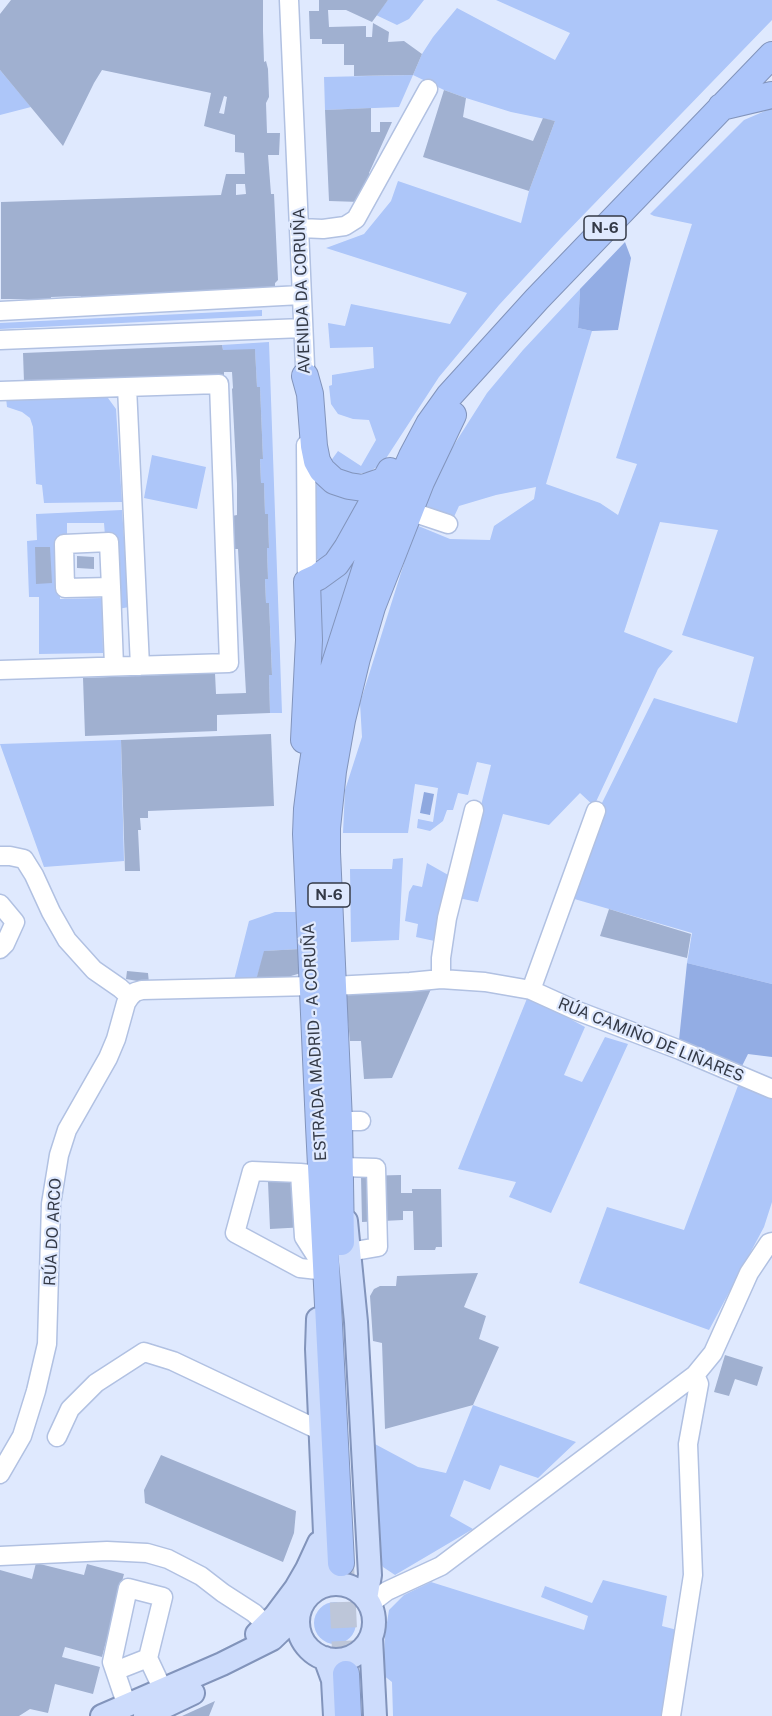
<!DOCTYPE html>
<meta charset="utf-8">
<style>
body{margin:0}
canvas{display:block;background:#dfe9fe}
</style>
<canvas width="772" height="1716"></canvas>
<script>
const g = document.querySelector('canvas').getContext('2d');
g.lineJoin = 'round';
function paint(path, color) { g.fillStyle = color; g.fill(path, 'evenodd'); }
const poly = rows => new Path2D(rows.map(r => 'M' + r).join(''));
function stroke(path, color, width, dash) { g.strokeStyle = color; g.lineWidth = width; g.lineCap = dash ? 'butt' : 'round'; g.setLineDash(dash || []); g.stroke(path); }
function drawText(font, color, halo, rows, align = 'center') {
  g.font = font + ' "Public Sans",sans-serif'; g.lineWidth = 4.5; g.setLineDash([]); g.textBaseline = 'middle'; g.strokeStyle = halo; g.fillStyle = color; for (const [text, x, y, turn = 0] of rows) {
    g.save(); g.translate(x, y); g.rotate((+turn || 0) * Math.PI / 180); g.textAlign = isNaN(turn) ? turn : align; if (halo) g.strokeText(text, 0, 0); g.fillText(text, 0, 0); g.restore();
  }
}
paint(poly([
 [388,0,424,0,409,19,397,25,376,15],
 [496,0,772,0,772,20,561,238,499,305,439,377,383,463,369,472,353,475,338,471,330,462,338,451,361,466,376,440,369,420,353,419,338,414,331,404,329,386,332,385,332,375,374,368,373,347,330,348,328,323,345,326,351,304,450,324,467,293,326,248,364,234,391,201,398,181,521,223,529,191,555,121,511,112,466,98,444,90,413,75,399,107,325,110,324,77,413,75,422,54,433,37,457,8,555,60,570,33],
 [0,70,31,107,0,115],
 [772,108,772,984,687,963,692,933,571,898,600,807,654,698,737,723,754,657,682,635,718,530,660,522,624,632,673,651,658,669,594,806,580,793,549,825,503,814,478,902,458,898,491,765,477,762,468,795,458,793,453,810,447,810,443,821,430,831,417,828,418,819,433,822,438,788,415,784,408,833,343,833,345,790,362,737,360,703,416,525,450,539,490,540,494,526,534,499,536,487,496,495,459,506,453,519,424,508,445,459,487,393,523,350,580,289,578,328,592,331,546,484,600,503,618,515,637,464,616,458,692,224,654,216,650,214,744,120],
 [262,310,262,316,0,329,0,323],
 [269,342,282,713,270,713,269,675,272,674,269,603,266,603,265,579,268,579,267,548,269,547,268,515,265,514,264,484,261,483,260,459,263,459,260,388,257,387,255,350,223,350,222,345],
 [101,396,108,398,116,409,122,502,44,503,42,485,36,484,33,427,30,418,22,412,7,407,6,398],
 [152,455,206,467,197,509,144,498],
 [315,483,337,495,365,497,328,556,321,560,315,559],
 [122,510,129,607,118,609,116,536,105,536,104,523,67,523,67,537,58,537,60,599,102,598,103,653,39,654,39,597,29,597,27,541,37,540,36,514],
 [360,547,328,641,320,672,318,587],
 [121,740,124,861,44,867,0,744],
 [403,858,399,940,351,942,350,869,392,869,393,859],
 [427,863,450,876,439,942,416,937,418,924,405,921,409,892,413,885,422,887],
 [275,912,299,912,300,949,265,951,256,980,234,980,249,921],
 [528,996,585,1027,564,1075,582,1082,605,1037,628,1044,551,1213,509,1197,516,1182,458,1169],
 [739,1083,772,1094,772,1202,764,1227,709,1330,579,1283,607,1207,684,1230],
 [473,1405,576,1442,538,1478,500,1465,490,1490,464,1480,450,1516,473,1529,395,1575,383,1567,378,1557,373,1443,418,1467,446,1473],
 [603,1580,667,1596,662,1626,677,1630,661,1716,393,1716,392,1682,383,1675,385,1635,389,1610,404,1595,431,1582,584,1630,588,1616,541,1597,545,1586,592,1603],
 '314 1623a21 21 0 1 1 42 0a21 21 0 1 1-42 0Z'
]), '#adc6f9');
paint(poly([
 [625,242,631,258,618,330,592,331,578,328,580,289],
 [687,963,772,984,772,1057,748,1054,741,1068,679,1040]
]), '#93ade4');
paint(poly([
 [424,792,434,794,430,815,420,813]
]), '#8ea8df');
paint(poly([
 [11,0,263,0,263,31,264,62,266,61,268,69,269,97,266,103,267,133,280,133,279,155,268,155,271,194,274,194,278,280,275,283,275,287,249,288,249,292,232,293,232,289,196,291,196,292,150,293,149,294,103,295,103,296,81,297,81,296,51,297,51,299,1,299,1,202,221,195,226,174,245,174,244,153,235,152,235,135,204,126,211,93,102,70,94,83,63,146,0,70,0,14],
 [224,96,227,97,224,114,219,113],
 [236,184,245,184,246,194,236,195],
 [319,0,388,0,372,22,346,10,328,10,329,27,366,26,366,37,372,37,373,23,389,32,388,42,404,41,422,54,413,75,354,76,354,65,344,65,344,44,322,44,322,39,310,39,309,11,319,11],
 [444,90,466,98,463,117,533,141,543,118,555,121,529,191,423,157],
 [371,108,371,132,380,132,380,122,392,122,369,173,370,183,360,202,329,201,325,110],
 [222,345,223,350,255,349,257,387,260,387,263,459,260,459,261,483,264,483,265,514,268,514,269,548,267,548,268,579,265,579,266,603,269,603,272,675,269,675,270,713,217,715,217,731,85,736,83,678,215,673,216,694,246,693,238,549,233,549,232,516,237,515,237,484,232,389,233,388,232,372,224,372,224,375,24,382,23,353],
 [35,547,50,547,52,583,36,584],
 [77,556,94,557,94,569,77,568],
 [271,734,274,806,148,811,148,818,140,818,141,830,138,830,140,871,125,871,121,740],
 [609,909,691,934,687,958,600,936],
 [300,949,301,973,281,979,256,980,264,951],
 [127,971,148,973,149,983,126,979],
 [431,989,392,1078,364,1079,361,1041,350,1041,345,990],
 [401,1175,401,1193,412,1193,412,1189,441,1189,442,1247,436,1247,435,1250,414,1250,413,1211,403,1211,403,1220,362,1222,361,1176],
 [304,1181,306,1227,270,1229,268,1182],
 [478,1273,464,1307,486,1316,479,1339,499,1347,473,1405,385,1429,382,1343,373,1341,370,1296,374,1289,380,1286,396,1286,397,1276],
 [725,1355,763,1367,757,1386,735,1379,729,1396,714,1392],
 [161,1455,296,1511,294,1533,283,1562,145,1503,144,1490],
 [36,1563,84,1575,87,1564,124,1574,102,1657,65,1647,62,1657,100,1667,93,1694,55,1684,48,1713,30,1709,19,1716,0,1716,0,1570,32,1579],
 [215,1701,209,1716,182,1716]
]), '#a0b0d0');
stroke(poly([
 [341,1563,346,1674]
]), '#bdc6d9', 26, [26, 13]);
const minor = poly([
 [289,0,306,388],
 [300,228,323,229,345,226,356,219,428,89],
 [0,311,301,295],
 [0,340,303,328],
 [127,387,140,666],
 [0,391,219,384,229,663,0,670],
 [306,445,307,582],
 [409,511,448,524],
 [111,587,65,588,64,544,109,542,111,587,114,666],
 [0,856,10,856,24,859,34,875,51,912,67,940,94,970,120,988,130,997],
 [0,904,15,922,5,944,0,949],
 [441,979,441,958,447,918,474,810],
 [333,986,410,982,441,979,485,982,531,990,575,1010,680,1050,772,1089],
 [531,990,596,811],
 [339,1121,361,1121],
 [342,1167,376,1168,378,1247,349,1252],
 [300,1173,252,1171,235,1233,300,1268,318,1270],
 [310,1174,300,1173,304,1237,318,1259],
 [57,1437,70,1409,96,1383,144,1352,173,1361,321,1431],
 [0,1474,22,1436,36,1391,47,1344,51,1204,59,1155,67,1130,108,1058,116,1039,126,1003,130,997,135,992,142,990,312,986],
 [0,1556,107,1551,147,1553,168,1559,201,1576,223,1593,254,1613,267,1626],
 [370,1604,387,1591,441,1566,695,1375,713,1353,749,1273,769,1243,772,1242],
 [115,1671,148,1658],
 [127,1706,112,1662,128,1588,163,1597,148,1658,163,1690],
 [671,1716,693,1575,688,1444,699,1384,695,1375]
]);
const major = poly([
 [346,1221,356,1322,370,1575,366,1599],
 '298 1622a38 38 0 1 1 76 0a38 38 0 1 1-76 0Z',
 [317,1589,325,1566,326,1556,317,1349,318,1319],
 [257,1634,275,1616,296,1588,307,1569,319,1543],
 [371,1638,375,1716],
 [325,1658,333,1680,335,1716],
 [102,1716,222,1664,272,1639,299,1613],
 [145,1716,193,1693]
]);
const highway = poly([
 [721,107,772,95],
 [305,376,310,394,314,446,317,461,322,470,334,481,349,486,363,488,383,481],
 [304,740,309,640,307,582,318,577,336,564,347,548,390,471],
 [341,1242,339,1121,327,852,327,828,333,771,342,720,357,658,372,607,421,482,453,415],
 [341,1563,319,1126,306,834,307,809,312,769,319,724,332,673,373,545,412,456,429,424,449,396,537,299,772,55],
 [346,1674,348,1716]
]);
stroke(minor, '#b1c1e2', 21);
stroke(major, '#8294bb', 26);
stroke(highway, '#8294bb', 28);
stroke(minor, '#fff', 18);
stroke(major, '#cddcfc', 22);
stroke(highway, '#acc5fa', 26);
for (const [x, y, w] of [
 [605,228,42],
 [329,895,42]
]) { const box = new Path2D(); box.roundRect(x - w / 2, y - 12, w, 24, 4.5); g.fillStyle = '#dfe9fe'; g.fill(box); stroke(box, '#343a47', 1.5); }
drawText('bold 15px', '#343a47', null, [
 ["N-6",605,228],
 ["N-6",329,895]
]);
drawText('16px', '#343a47', '#dfe9fe', [
 ["AVENIDA DA CORUÑA",302,291,-92],
 ["RÚA CAMIÑO DE LIÑARES",651,1040,22],
 ["ESTRADA MADRID - A CORUÑA",315,1042,-93],
 ["RÚA DO ARCO",53,1232,-87]
]);
</script>
